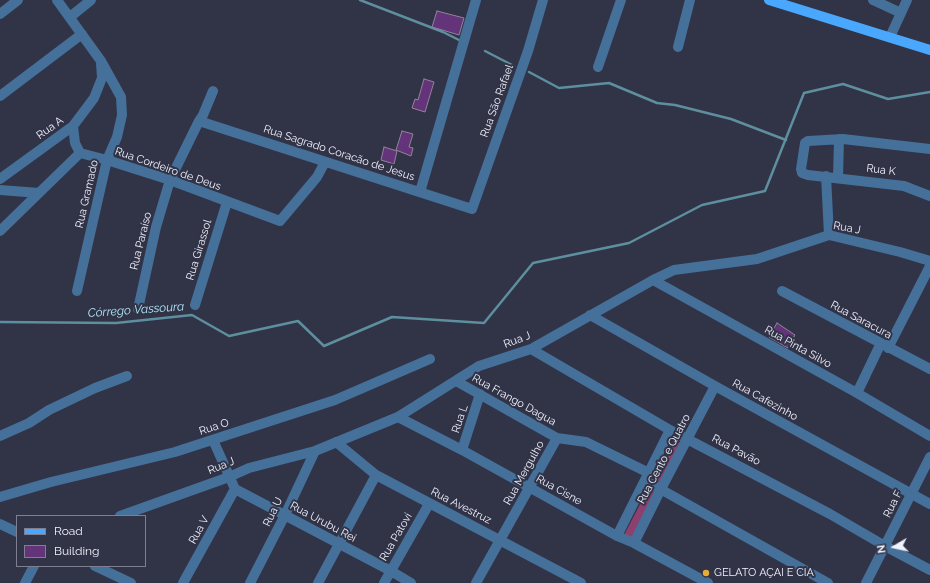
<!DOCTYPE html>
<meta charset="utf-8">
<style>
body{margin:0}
#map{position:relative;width:930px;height:583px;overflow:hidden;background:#313347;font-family:Raleway,sans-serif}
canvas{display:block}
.legend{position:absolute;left:16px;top:515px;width:130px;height:52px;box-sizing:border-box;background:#313347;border:1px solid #7e7f90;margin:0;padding:5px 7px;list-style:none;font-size:12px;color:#f1f2fd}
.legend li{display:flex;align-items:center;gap:8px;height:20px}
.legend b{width:20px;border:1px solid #7e7f90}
.north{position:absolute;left:874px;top:527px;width:40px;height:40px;-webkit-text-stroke:3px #313347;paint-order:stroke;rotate:261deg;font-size:11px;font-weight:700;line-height:16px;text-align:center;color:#f1f2fd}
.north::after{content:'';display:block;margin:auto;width:14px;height:18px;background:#f1f2fd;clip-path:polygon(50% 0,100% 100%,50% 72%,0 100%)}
</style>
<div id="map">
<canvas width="930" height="583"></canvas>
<ul class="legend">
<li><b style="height:5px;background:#49a8fe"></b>Road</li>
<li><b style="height:11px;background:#63347a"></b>Building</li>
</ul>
<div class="north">N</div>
</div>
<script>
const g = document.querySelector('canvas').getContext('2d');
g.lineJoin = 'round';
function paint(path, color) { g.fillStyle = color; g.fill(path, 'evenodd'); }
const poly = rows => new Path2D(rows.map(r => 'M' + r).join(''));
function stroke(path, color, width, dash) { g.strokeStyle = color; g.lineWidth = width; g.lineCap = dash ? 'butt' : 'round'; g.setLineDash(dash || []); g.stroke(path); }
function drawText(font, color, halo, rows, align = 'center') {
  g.font = font + ' Raleway,sans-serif'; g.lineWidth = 4; g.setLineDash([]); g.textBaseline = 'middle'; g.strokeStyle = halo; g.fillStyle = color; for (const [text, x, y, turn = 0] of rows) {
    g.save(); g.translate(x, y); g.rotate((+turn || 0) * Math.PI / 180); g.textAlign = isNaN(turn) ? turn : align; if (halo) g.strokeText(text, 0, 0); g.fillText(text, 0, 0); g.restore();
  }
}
paint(poly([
 [674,439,682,443,660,486,652,482],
 [650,485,658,489,632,539,624,535]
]), '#8d406e');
stroke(poly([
 [360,0,443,32,459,40],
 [485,51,514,66],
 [529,72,559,88,609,83,657,103,675,105,731,119,786,140],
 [0,322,116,323,192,315,229,336,298,321,324,346,392,317,484,323,533,263,629,243,702,205,765,191,804,93,843,84,888,99,930,92]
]), '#5d8f9e', 2.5);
const building = poly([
 [437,11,464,18,459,35,432,27,437,11],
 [424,79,434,82,425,112,412,108,415,99,418,100,424,79],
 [402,131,413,134,409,147,413,148,411,156,396,150,402,131],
 [384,147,397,151,394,164,381,160,384,147],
 [777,323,795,335,788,348,769,337,777,323]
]);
paint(building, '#63347a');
stroke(building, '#92849a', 1);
stroke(poly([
 [57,0,101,61,121,97,122,115,117,137,107,160,77,291],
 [873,0,901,13],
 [0,14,18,0],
 [70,17,91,0],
 [890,37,907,0],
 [678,47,690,0],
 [598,67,621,0],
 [0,96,82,34],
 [199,121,472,209,528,51,543,0],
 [73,126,75,143,80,153],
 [930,149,843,139,808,141,805,143,801,169,802,173,808,175,904,186,930,196],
 [826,176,829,235],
 [838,178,839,139],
 [0,179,73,126,94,98,102,78,101,63],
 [0,190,39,193],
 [420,192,476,0],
 [0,231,80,153,107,160,170,180,280,221,317,177,325,162],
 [653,280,857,393,930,436],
 [782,291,930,369],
 [195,305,227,202],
 [138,309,156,227,170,180,199,121,203,115,213,91],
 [590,315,715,386,930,504],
 [888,348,930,266],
 [531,349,670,430,830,514,885,546,930,570],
 [456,381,557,438,586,442,649,473],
 [857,393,881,343],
 [398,417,462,450,617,536,634,543,708,583],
 [0,436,29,423,49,410,95,388,127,376],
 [213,440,235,489,391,571,411,583],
 [336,442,376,475,581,583],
 [462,450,480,394],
 [646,481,828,583],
 [0,497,51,482,175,452,335,400,430,359],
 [120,516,229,477,249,468,315,451,398,417,479,366,531,349,653,280,674,270,757,259,829,235,900,252,930,261],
 [0,524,17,532],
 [617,536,670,430],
 [634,543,661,489,715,386],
 [95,566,131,583],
 [25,583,34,566],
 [183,583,235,489],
 [250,583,285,515,315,451],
 [318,583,376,475],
 [384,583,429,504],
 [476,583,557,438],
 [866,583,930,457]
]), '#45709a', 10);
stroke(poly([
 [769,0,930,50]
]), '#49a8fe', 10);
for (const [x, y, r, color] of [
 [706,573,4,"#e5ad36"]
]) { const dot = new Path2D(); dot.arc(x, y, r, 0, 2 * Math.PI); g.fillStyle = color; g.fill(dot); stroke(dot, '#313347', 1.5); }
drawText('11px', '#f1f2fd', '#313347', [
 ["Rua São Rafael",497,101,-70],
 ["Rua A",50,128,-36],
 ["Rua Sagrado Coracão de Jesus",339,153,18],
 ["Rua Cordeiro de Deus",168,169,19],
 ["Rua K",881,170,7],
 ["Rua Gramado",87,194,-77],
 ["Rua J",847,228,10],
 ["Rua Paraíso",141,241,-76],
 ["Rua Girassol",199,250,-73],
 ["Rua Saracura",861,320,28],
 ["Rua J",517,340,-21],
 ["Rua Pinta Silvo",798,347,29],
 ["Rua Frango Dagua",514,400,29],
 ["Rua Cafezinho",765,400,29],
 ["Rua L",460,419,-71],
 ["Rua O",214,427,-18],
 ["Rua Pavão",736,450,28],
 ["Rua Cento e Quatro",664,459,-62],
 ["Rua J",221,466,-22],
 ["Rua Mergulho",524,473,-61],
 ["Rua Cisne",559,490,29],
 ["Rua F",893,504,-63],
 ["Rua Avestruz",461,506,27],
 ["Rua U",273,512,-64],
 ["Rua Urubu Rei",323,522,28],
 ["Rua V",199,530,-61],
 ["Rua Patovi",396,537,-60]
]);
drawText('11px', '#f1f2fd', '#313347', [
 ["GELATO AÇAI E CIA",714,573]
], 'left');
drawText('italic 12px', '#b1e9f9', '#313347', [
 ["Córrego Vassoura",136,310,-4]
]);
</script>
